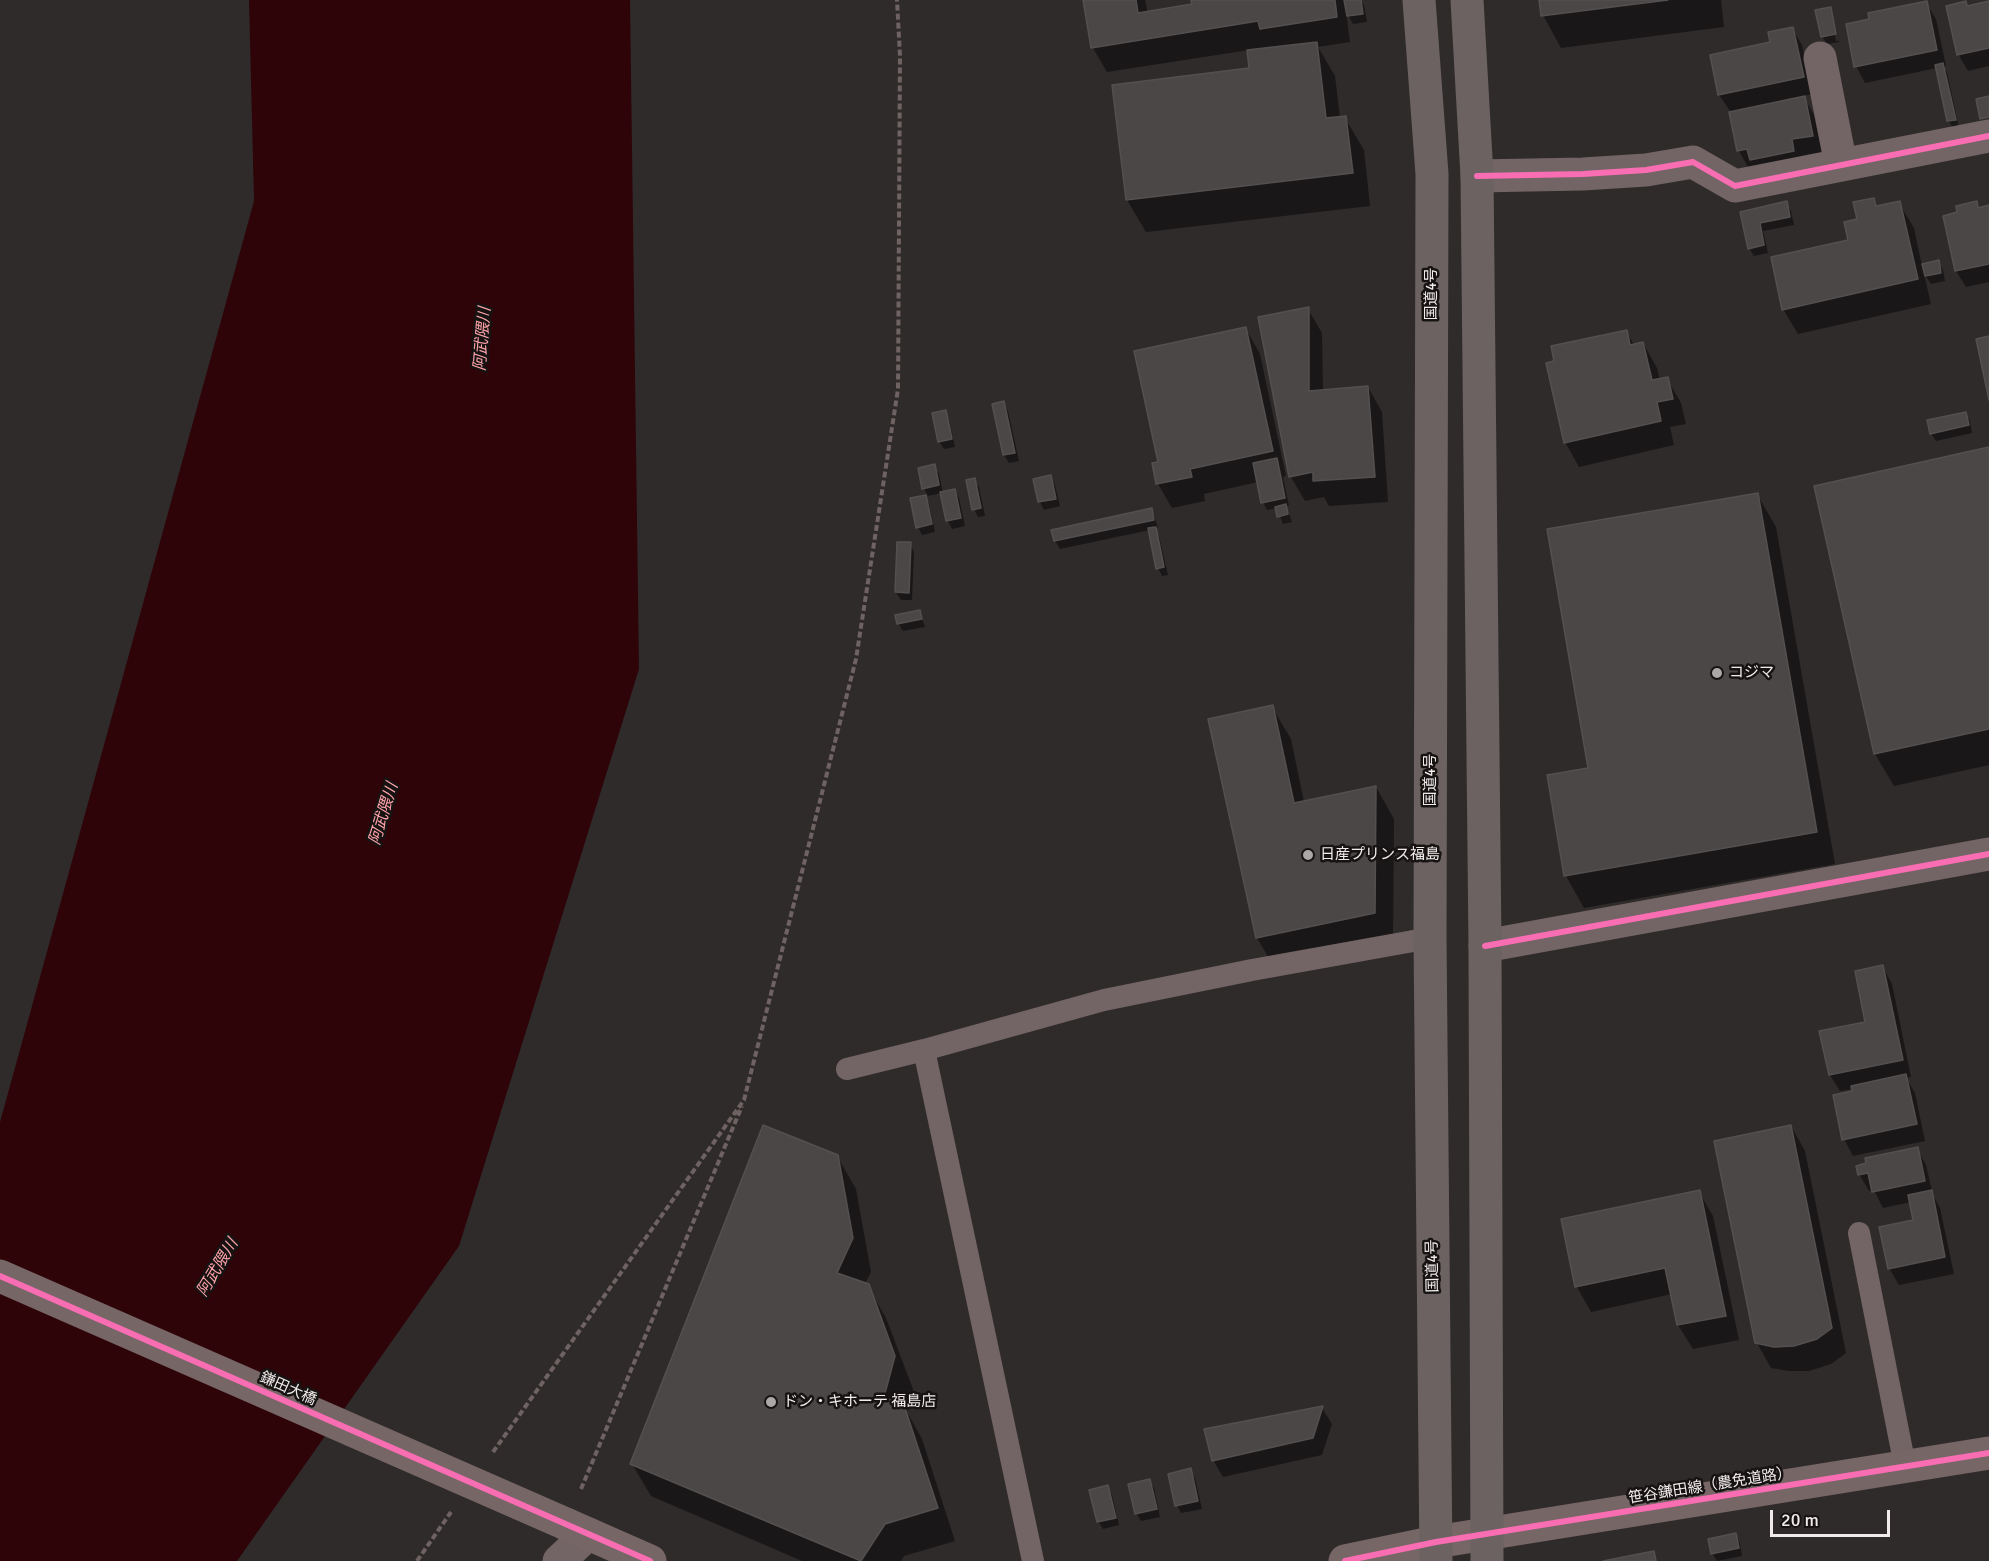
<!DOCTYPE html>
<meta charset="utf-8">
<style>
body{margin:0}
#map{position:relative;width:1989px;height:1561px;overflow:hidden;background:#302b2b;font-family:Signika,sans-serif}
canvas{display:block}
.scale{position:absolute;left:1770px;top:1510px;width:120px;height:27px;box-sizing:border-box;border:3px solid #f1ebeb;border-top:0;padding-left:8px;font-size:18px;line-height:21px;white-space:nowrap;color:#f1ebeb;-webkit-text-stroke:4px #171313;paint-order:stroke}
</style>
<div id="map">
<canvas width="1989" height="1561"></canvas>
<div class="scale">20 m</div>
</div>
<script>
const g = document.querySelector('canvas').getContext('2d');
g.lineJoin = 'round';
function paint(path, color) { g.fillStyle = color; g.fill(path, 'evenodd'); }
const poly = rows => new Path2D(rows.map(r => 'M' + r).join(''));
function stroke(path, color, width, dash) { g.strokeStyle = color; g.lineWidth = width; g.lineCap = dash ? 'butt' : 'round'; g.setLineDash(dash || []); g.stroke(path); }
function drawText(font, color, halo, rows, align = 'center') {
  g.font = font + ' Signika,"Noto Sans JP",sans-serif'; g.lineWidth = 5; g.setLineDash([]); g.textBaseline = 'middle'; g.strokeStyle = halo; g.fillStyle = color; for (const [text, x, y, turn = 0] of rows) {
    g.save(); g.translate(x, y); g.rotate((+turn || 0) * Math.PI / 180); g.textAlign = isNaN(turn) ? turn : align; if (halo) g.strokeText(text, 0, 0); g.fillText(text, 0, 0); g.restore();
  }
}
paint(poly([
 [249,0,630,0,639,669,459,1246,237,1561,0,1561,0,1122,254,201]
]), '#2e0409');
paint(poly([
 [1085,0,1145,0,1148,13,1194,5,1193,0,1360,0,1364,5,1367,22,1353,24,1346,11,1350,42,1318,47,1335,76,1340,118,1345,118,1364,150,1370,206,1146,232,1127,200,1114,86,1250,69,1249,50,1107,72,1093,48],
 [1541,0,1721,0,1724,27,1561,48,1543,15],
 [1926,3,1936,19,1946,66,1944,67,1947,72,1959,128,1953,129,1949,121,1937,68,1865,83,1856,66],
 [1989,3,1989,66,1968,71,1958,54,1967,7],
 [1830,9,1834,15,1831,15,1836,41,1839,41,1834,15,1839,42,1827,44,1822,36],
 [1792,28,1802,45,1812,94,1803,96,1814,115,1822,152,1801,156,1803,167,1748,167,1739,151,1730,111,1719,95,1772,44],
 [1873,199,1878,207,1899,203,1914,228,1922,266,1938,262,1943,270,1945,281,1931,284,1924,274,1931,304,1798,334,1783,309,1850,241,1859,220],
 [1786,203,1791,211,1794,225,1763,231,1768,253,1754,256,1749,248,1742,213],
 [1976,203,1979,209,1989,207,1989,282,1966,287,1956,271,1945,217,1959,213],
 [1308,309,1322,333,1323,391,1368,387,1382,412,1388,502,1329,506,1324,497,1305,501,1291,477],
 [1246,329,1260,354,1286,476,1283,477,1289,506,1286,506,1292,522,1283,524,1277,508,1267,510,1263,502,1258,482,1204,494,1205,501,1172,508,1158,484,1160,463],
 [1626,331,1634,345,1643,343,1657,368,1660,380,1667,379,1681,403,1686,424,1670,427,1674,445,1579,467,1565,442],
 [1004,403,1008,411,1019,461,1009,463,1004,455,994,405],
 [945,412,949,420,955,447,944,449,939,441],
 [1965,413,1970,421,1972,433,1936,441,1931,433],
 [1989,448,1989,765,1894,786,1875,754],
 [934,466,939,474,943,493,954,490,959,498,965,526,952,529,948,521,942,493,928,496,924,488],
 [1051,477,1055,485,1060,506,1044,510,1040,502,1035,480],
 [974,479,979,487,985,516,978,517,974,509],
 [1757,494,1776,527,1835,864,1584,908,1566,876],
 [925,497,929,504,935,532,922,535,918,527],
 [1151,510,1155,518,1158,528,1155,529,1159,536,1168,575,1162,576,1158,568,1150,530,1060,549,1055,541,1053,531],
 [910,544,914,552,912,600,901,600,896,592],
 [919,611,925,627,903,631,898,623],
 [1272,707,1291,739,1304,802,1376,787,1394,819,1393,945,1276,970,1257,938],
 [1883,967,1892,984,1911,1077,1906,1078,1915,1093,1925,1141,1853,1156,1844,1139,1853,1089,1840,1091,1830,1075,1867,1023],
 [1791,1126,1805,1151,1846,1353,1831,1364,1809,1371,1789,1371,1771,1368,1757,1343],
 [1917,1149,1926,1165,1933,1195,1940,1208,1954,1274,1899,1285,1889,1268,1915,1221,1911,1202,1883,1208,1874,1190,1869,1191,1859,1174],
 [837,1156,856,1189,871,1272,865,1284,867,1285,886,1318,913,1389,907,1412,922,1439,955,1541,904,1556,901,1561,802,1561,651,1496,632,1464],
 [1699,1192,1713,1216,1739,1340,1693,1349,1678,1325,1672,1294,1591,1312,1577,1287,1563,1220],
 [1322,1408,1332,1424,1322,1455,1223,1477,1213,1460],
 [1190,1470,1195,1478,1202,1509,1181,1513,1177,1505],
 [1149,1481,1154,1488,1160,1517,1141,1521,1136,1513],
 [1108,1487,1112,1495,1119,1525,1103,1529,1098,1521],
 [1736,1535,1740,1543,1742,1556,1717,1561,1712,1553]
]), '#0007');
const building = poly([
 [1083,0,1136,0,1138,13,1192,4,1191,0,1335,0,1337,17,1260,29,1258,21,1091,48,1083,0],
 [1344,0,1361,0,1363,14,1347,16,1344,0],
 [1539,0,1668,0,1541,16,1539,0],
 [1927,1,1937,50,1854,67,1846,24,1869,19,1868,13,1927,1],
 [1966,1,1967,6,1989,1,1989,48,1957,55,1946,6,1966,1],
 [1831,7,1836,34,1821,37,1815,10,1831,7],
 [1793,27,1804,77,1718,95,1710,55,1770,42,1768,32,1793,27],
 [1317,42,1326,118,1346,116,1353,173,1126,200,1112,85,1249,68,1247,50,1317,42],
 [1943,63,1956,120,1947,121,1935,65,1943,63],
 [1805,96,1813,136,1792,139,1794,151,1750,160,1747,149,1737,151,1729,112,1805,96],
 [1989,96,1989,117,1980,119,1976,99,1989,96],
 [1874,198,1876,206,1900,201,1918,279,1782,310,1771,257,1848,240,1844,222,1857,219,1853,202,1874,198],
 [1787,201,1790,217,1760,223,1764,245,1748,249,1740,212,1787,201],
 [1977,201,1978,208,1989,205,1989,264,1955,271,1943,216,1957,212,1956,206,1977,201],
 [1939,260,1941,273,1925,276,1922,264,1939,260],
 [1309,307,1309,391,1368,386,1375,477,1313,481,1313,472,1289,477,1258,317,1309,307],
 [1246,327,1273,451,1190,469,1192,477,1156,484,1152,463,1158,462,1134,351,1246,327],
 [1627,330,1630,345,1643,342,1652,380,1668,377,1673,399,1657,402,1661,421,1564,443,1546,363,1554,361,1551,346,1627,330],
 [1989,336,1989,400,1976,339,1989,336],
 [1004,401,1015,453,1003,455,992,404,1004,401],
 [946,410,952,439,938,442,932,413,946,410],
 [1966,412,1969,425,1930,434,1927,420,1966,412],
 [1989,447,1989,729,1874,754,1814,486,1989,447],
 [1277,458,1285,498,1261,503,1253,463,1277,458],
 [935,464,939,485,922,489,918,468,935,464],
 [1051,475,1056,499,1038,502,1033,479,1051,475],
 [975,478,981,508,972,510,966,480,975,478],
 [955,489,961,518,946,521,940,492,955,489],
 [1758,493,1817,832,1564,876,1547,775,1588,768,1547,529,1758,493],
 [926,495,932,524,916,528,910,498,926,495],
 [1286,504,1288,514,1277,517,1275,507,1286,504],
 [1152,508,1154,520,1054,541,1051,530,1152,508],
 [1156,527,1164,567,1156,569,1148,528,1156,527],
 [897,542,911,542,909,593,895,592,897,542],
 [920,610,922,619,897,624,895,615,920,610],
 [1273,705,1294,803,1376,786,1375,913,1256,938,1208,719,1273,705],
 [1883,965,1903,1060,1829,1075,1819,1031,1865,1022,1855,971,1883,965],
 [1906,1074,1917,1124,1842,1140,1833,1095,1852,1091,1851,1086,1906,1074],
 [763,1125,838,1155,853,1238,837,1273,869,1284,895,1356,884,1397,904,1405,938,1508,885,1524,861,1561,630,1464,763,1125],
 [1791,1125,1832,1328,1817,1339,1794,1346,1774,1347,1755,1343,1714,1141,1791,1125],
 [1918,1147,1925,1181,1872,1192,1868,1173,1858,1175,1856,1166,1866,1163,1865,1158,1918,1147],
 [1700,1190,1726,1316,1677,1325,1665,1268,1575,1287,1561,1219,1700,1190],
 [1932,1190,1945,1257,1888,1269,1879,1227,1913,1220,1908,1195,1932,1190],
 [1323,1406,1313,1438,1212,1461,1204,1429,1323,1406],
 [1191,1468,1198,1501,1175,1506,1168,1474,1191,1468],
 [1150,1479,1157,1509,1135,1514,1128,1484,1150,1479],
 [1108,1485,1116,1518,1097,1522,1089,1490,1108,1485],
 [1736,1533,1739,1548,1711,1554,1708,1539,1736,1533],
 [1654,1551,1656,1561,1603,1561,1654,1551]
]);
paint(building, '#4b4747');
stroke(building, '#545050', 1.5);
stroke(poly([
 [493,1452,744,1100,856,659,898,389,900,56,897,0],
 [581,1489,742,1106],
 [417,1561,451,1512]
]), '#6e6263', 4, [6, 3]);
stroke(poly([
 [924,1050,1033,1561],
 [847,1069,924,1050,1104,1000,1252,970,1430,938],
 [1859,1233,1905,1466]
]), '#736465', 22);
stroke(poly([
 [1820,58,1841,165],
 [1477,176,1583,174,1646,170,1693,162,1735,186,1989,136],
 [1485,946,1989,854],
 [559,1561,588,1534]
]), '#736465', 33);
stroke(poly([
 [566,1524,650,1561],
 [1345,1561,1436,1542,1989,1453]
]), '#766', 33);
stroke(poly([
 [1419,0,1432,174,1430,938,1436,1561],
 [1467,0,1477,176,1485,946,1487,1561]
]), '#6c6262', 33);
stroke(poly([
 [0,1276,566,1524]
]), '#766', 33);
stroke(poly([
 [1477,176,1583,174,1646,170,1693,162,1735,186,1989,136],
 [1485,946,1989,854],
 [0,1276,650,1561],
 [1345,1561,1436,1542,1989,1453]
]), '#f96db3', 6);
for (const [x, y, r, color] of [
 [1717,673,6,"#ada8a8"],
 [1308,855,6,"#ada8a8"],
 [771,1402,6,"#ada8a8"]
]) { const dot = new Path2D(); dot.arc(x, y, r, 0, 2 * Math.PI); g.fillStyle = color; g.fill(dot); stroke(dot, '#171313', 2); }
drawText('15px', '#f1ebeb', '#171313', [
 ["国道4号",1432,294,-90],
 ["国道4号",1431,780,-90],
 ["国道4号",1433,1266,-91],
 ["鎌田大橋",288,1389,24],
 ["笹谷鎌田線（農免道路）",1710,1486,-9]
]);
drawText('15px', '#f1ebeb', '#171313', [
 ["コジマ",1729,673],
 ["日産プリンス福島",1320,855],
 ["ドン・キホーテ 福島店",783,1402]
], 'left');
drawText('italic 16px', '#fea3a9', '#171313', [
 ["阿武隈川",483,339,-85],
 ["阿武隈川",384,814,-73],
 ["阿武隈川",218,1268,-59]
]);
</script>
